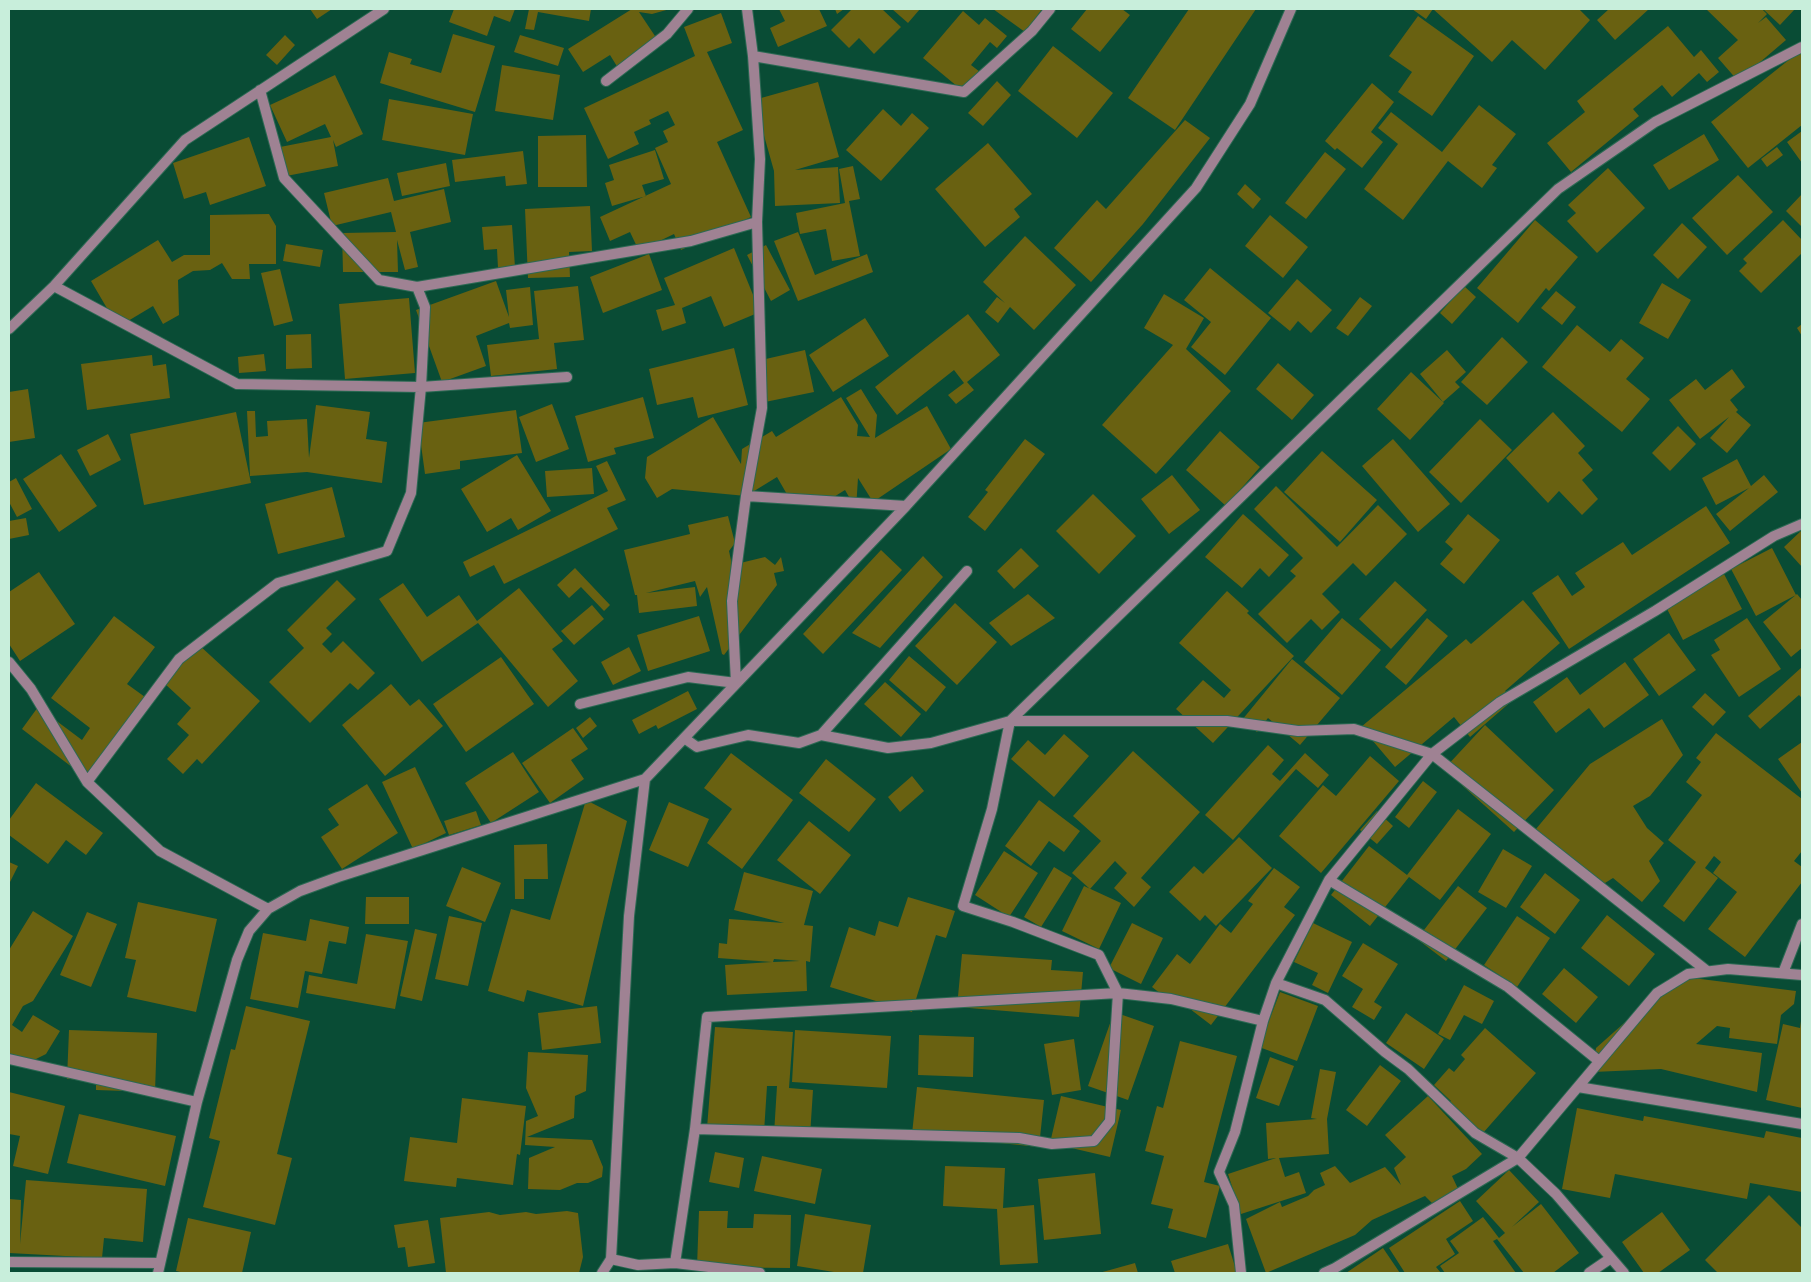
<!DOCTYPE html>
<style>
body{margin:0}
#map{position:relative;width:1811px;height:1282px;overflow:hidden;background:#094c35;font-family:Inter,sans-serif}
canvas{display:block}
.frame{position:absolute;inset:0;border:10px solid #c8eedb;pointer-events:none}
</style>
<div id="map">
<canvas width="1811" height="1282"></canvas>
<div class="frame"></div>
</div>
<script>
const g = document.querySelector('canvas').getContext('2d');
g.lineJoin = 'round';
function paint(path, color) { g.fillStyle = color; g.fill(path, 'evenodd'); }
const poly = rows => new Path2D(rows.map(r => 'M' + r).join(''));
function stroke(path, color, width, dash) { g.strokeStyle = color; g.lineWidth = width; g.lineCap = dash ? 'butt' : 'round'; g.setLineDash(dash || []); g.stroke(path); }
paint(poly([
 [310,9,332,9,317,19],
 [454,9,515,9,510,22,494,16,487,36,449,22],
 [529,9,591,9,589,21,538,12,534,30,525,29],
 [632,9,670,9,652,14,639,12,659,42,618,68,610,55,583,72,568,49],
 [779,9,819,9,827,26,778,47,770,28,785,21],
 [835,9,844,9,837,14],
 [852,9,882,9,901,27,874,54,859,38,849,48,831,30],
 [892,9,920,9,908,23],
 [993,9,1042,9,1025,32],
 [1087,9,1122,9,1130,15,1100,52,1071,29],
 [1189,9,1256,9,1175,130,1128,98],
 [1412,9,1433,9,1426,19],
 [1433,9,1579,9,1590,20,1545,70,1512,40,1492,62],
 [1609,9,1649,9,1615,40,1597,20],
 [1706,9,1762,9,1767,14,1758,23,1766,17,1786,40,1738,81,1718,58,1738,40],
 [1763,9,1795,9,1780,25],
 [963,11,979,25,985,18,1007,36,997,48,990,42,971,65,980,72,964,92,923,58],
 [721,13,732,43,707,52,743,130,717,142,751,217,681,250,674,234,639,251,630,232,610,241,600,217,671,184,655,148,668,142,663,131,675,125,668,111,649,120,651,124,634,132,639,144,608,159,584,108,695,56,684,27],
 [1418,16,1474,56,1432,116,1398,92,1412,72,1389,56],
 [1668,26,1694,57,1701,50,1719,72,1707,82,1699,73,1672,97,1662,85,1633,109,1639,116,1571,172,1547,143,1585,112,1577,101],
 [453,34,495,46,475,112,380,83,389,52,412,59,410,64,441,73],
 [285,35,295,45,277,65,266,55],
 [520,35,564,48,558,66,514,52],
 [1053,46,1113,93,1077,138,1018,91],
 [1800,51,1802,54,1802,125,1748,168,1711,122],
 [502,65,560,75,553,120,495,111],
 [335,75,363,134,336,147,333,140,338,166,281,177,275,148,331,137,325,124,287,142,270,105],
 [997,81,1011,95,983,126,968,113],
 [818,82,839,157,795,170,838,167,840,203,775,206,774,171,754,100],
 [1372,83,1394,102,1371,132,1383,142,1362,168,1337,148,1335,150,1325,141],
 [389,99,473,114,465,155,382,140],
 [1479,105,1516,134,1492,165,1497,168,1482,188,1448,161,1403,220,1364,189,1398,144,1378,128,1391,112,1442,152],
 [883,109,901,126,912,113,929,128,881,181,846,150],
 [1185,120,1210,138,1143,224,1091,282,1054,248,1097,200,1106,209],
 [1802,131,1802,163,1787,142],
 [1704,134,1719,160,1669,190,1653,165],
 [586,135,587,187,538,187,538,136],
 [249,137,266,186,210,205,206,192,184,199,173,163],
 [988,143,1032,194,1014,209,1020,217,985,247,935,189],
 [1777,147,1783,155,1767,167,1761,159],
 [655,150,664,179,642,185,646,196,612,206,605,183,614,180,609,165],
 [523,151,527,184,506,186,505,176,455,182,452,160],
 [1325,152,1346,169,1306,219,1285,203],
 [446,163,450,186,402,196,397,173],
 [853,166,860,199,849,201,860,256,832,261,826,229,800,234,796,213,845,203,839,169],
 [1608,168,1645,208,1597,253,1567,221,1576,213,1568,205],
 [1738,175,1773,212,1727,255,1692,218],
 [388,178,394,201,444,189,451,222,410,232,418,267,405,270,397,240,398,272,343,272,342,233,396,232,391,212,332,226,324,193],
 [1245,184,1261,199,1253,209,1237,194],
 [1802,194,1802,227,1786,211],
 [590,206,592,251,569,252,570,277,528,278,525,209],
 [269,214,276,226,276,264,249,264,250,279,232,279,222,263,210,270,193,271,178,280,179,315,163,324,153,306,118,327,91,281,158,240,172,262,184,255,210,255,210,215],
 [1270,215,1308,247,1283,278,1245,246],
 [1535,220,1578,257,1549,291,1546,288,1518,323,1477,288],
 [1783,220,1802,240,1802,253,1761,293,1739,271,1747,263,1743,259],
 [1682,223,1707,247,1678,279,1653,255],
 [512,225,515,267,498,268,497,249,484,250,482,227],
 [798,232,815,275,867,254,873,272,798,301,774,241],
 [1025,236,1076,285,1034,330,1010,307,998,323,985,312,997,297,1005,303,983,282],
 [286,244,323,250,320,267,283,261],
 [766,245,790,290,771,301,747,255],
 [734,248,760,312,724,327,711,296,682,308,686,323,662,331,656,310,675,305,664,278],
 [649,254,662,290,603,313,590,277],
 [1210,268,1271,318,1225,375,1191,347,1211,322,1184,300],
 [280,269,293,321,274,326,261,273],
 [1297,279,1332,310,1311,333,1298,321,1290,331,1268,313],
 [496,281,509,317,506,290,530,287,533,325,510,328,509,323,476,336,486,366,442,382,416,310],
 [1662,283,1691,300,1668,339,1639,323],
 [578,286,584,340,554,343,557,369,491,376,487,345,539,339,534,291],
 [1464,286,1476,297,1452,324,1440,313],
 [1556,291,1576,307,1562,325,1541,308],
 [1164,294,1204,318,1186,349,1231,391,1156,474,1102,425,1173,345,1144,328],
 [1360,297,1372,306,1348,336,1336,328],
 [409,298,415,373,345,379,339,304],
 [968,314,1000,355,967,382,974,390,956,404,948,395,964,383,954,370,897,415,875,387],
 [865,318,889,356,833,392,809,355],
 [1802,324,1802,336,1797,328],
 [1577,325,1610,352,1621,339,1644,358,1626,379,1650,399,1622,432,1542,367],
 [311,334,312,368,286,369,286,335],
 [1502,337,1528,362,1487,405,1461,382],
 [734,348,748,405,698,418,693,397,657,405,649,369],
 [805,350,814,392,765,402,757,361],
 [1447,350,1466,372,1455,382,1460,387,1443,402,1420,374],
 [264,354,266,371,239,373,238,357],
 [152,355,153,366,166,364,170,398,87,410,81,364],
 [1278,363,1314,395,1292,420,1256,389],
 [1732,369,1745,387,1730,400,1738,410,1736,412,1751,425,1727,453,1710,438,1729,417,1700,439,1669,400,1696,379,1705,390],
 [1411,372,1444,403,1410,440,1377,409],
 [28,389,35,438,9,442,9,392],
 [861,389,877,415,875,438,927,406,951,449,873,502,858,478,856,509,845,490,821,505,792,503,777,477,746,496,672,489,657,498,645,478,647,457,713,417,741,464,742,449,772,431,776,437,841,397,858,425,857,436,870,437,846,398],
 [643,397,654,438,614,448,616,454,588,462,575,416],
 [552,404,569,449,536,462,519,417],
 [316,405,370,412,366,439,387,442,382,483,307,472,250,476,247,411,255,411,256,437,268,436,267,421,307,419,309,458],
 [516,410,522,453,460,461,460,469,425,474,418,423],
 [236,412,251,483,144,505,130,434],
 [1553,412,1585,446,1578,453,1593,470,1582,480,1598,499,1582,515,1559,491,1548,503,1506,458],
 [1480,419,1512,450,1461,503,1429,472],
 [1678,426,1696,444,1670,471,1652,453],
 [1220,431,1260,467,1226,506,1186,470],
 [108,434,121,460,90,476,77,450],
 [1025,439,1045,454,985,531,968,517,988,492,985,490],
 [1393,439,1450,504,1418,532,1362,466],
 [1322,451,1377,500,1340,542,1284,492],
 [61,454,97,506,59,532,23,479],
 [517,455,551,511,518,530,511,518,487,532,461,489],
 [1737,459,1751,486,1764,475,1778,492,1730,531,1716,514,1749,488,1716,505,1702,478],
 [607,461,626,500,607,508,618,529,504,584,494,565,470,577,463,562,608,491,596,466],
 [592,468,594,494,547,497,545,471],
 [1172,475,1200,510,1169,534,1141,499],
 [16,478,32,509,17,517,9,502,9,482],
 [1276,486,1337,547,1378,505,1407,534,1366,576,1353,563,1322,594,1340,612,1322,630,1311,619,1287,643,1258,614,1296,576,1290,571,1303,558,1254,509],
 [332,487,345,537,278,554,265,504],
 [1093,494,1136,536,1099,574,1056,531],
 [1706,506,1730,543,1569,649,1532,593,1558,575,1572,596,1585,587,1575,573,1623,542,1632,555],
 [1243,514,1289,555,1269,577,1260,568,1242,588,1205,557],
 [1468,514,1500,540,1464,584,1440,564,1453,549,1445,542],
 [728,516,735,543,729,551,732,565,765,557,775,565,781,557,784,571,774,573,777,585,724,655,722,654,707,587,700,597,695,581,646,593,695,587,697,606,639,613,637,595,635,595,624,550,690,534,688,525],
 [26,518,29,535,9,539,9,521],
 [1802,530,1802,567,1784,547],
 [1021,548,1039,566,1014,589,997,571],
 [1772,548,1796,595,1756,616,1731,569],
 [881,550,902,570,823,654,803,634],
 [923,556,943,577,880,648,852,633],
 [575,568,610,605,604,611,581,587,569,598,557,585],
 [39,572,75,624,20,661,9,644,9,592],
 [1724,574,1742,609,1683,640,1665,605],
 [337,580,356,599,326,628,332,634,322,644,331,653,343,641,375,673,358,690,350,683,310,723,269,682,304,648,287,630],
 [1395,581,1427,610,1391,649,1359,619],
 [403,583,427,617,459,595,477,621,519,588,563,641,552,649,578,681,548,707,478,623,422,662,379,599],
 [1227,591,1249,611,1247,613,1294,656,1213,743,1176,709,1203,680,1224,698,1231,690,1179,643],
 [1028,594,1055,618,1011,646,989,623],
 [1797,594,1802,600,1802,648,1791,657,1763,622],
 [1523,600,1560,643,1505,691,1513,700,1470,737,1454,717,1395,767,1361,727,1466,639,1471,644],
 [955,603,997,642,957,685,915,646],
 [592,605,604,619,574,645,561,631],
 [114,616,155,647,127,684,145,697,85,777,22,729,38,707,82,740,90,728,51,698],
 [699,616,710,651,648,671,637,635],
 [1342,618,1381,650,1342,695,1304,662],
 [1427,618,1448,636,1406,685,1385,667],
 [1747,618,1781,669,1739,697,1711,655,1720,650,1714,640],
 [1669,633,1696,670,1659,696,1633,659],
 [199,645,260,701,202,764,197,759,183,774,167,759,189,735,177,724,191,708,164,683],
 [629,647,641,671,613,685,601,662],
 [909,656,946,687,926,712,889,680],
 [501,657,534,704,466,752,433,704],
 [1292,659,1340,698,1300,745,1268,718,1257,732,1242,720],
 [1625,662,1649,695,1604,728,1589,708,1556,733,1533,702,1567,677,1580,695],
 [1802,667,1802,698,1799,695,1760,729,1748,716],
 [885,682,921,714,901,737,864,704],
 [391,684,410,706,419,699,443,726,385,776,342,725],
 [688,691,697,709,658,729,656,725,639,734,632,720],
 [1705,693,1726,712,1713,726,1692,707],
 [590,717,597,726,583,738,576,728],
 [1662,719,1683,755,1650,796,1633,806,1647,828,1664,843,1649,861,1660,881,1642,902,1613,878,1597,888,1531,835,1590,764],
 [1485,725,1554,790,1514,832,1444,769],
 [573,728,588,749,571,760,584,779,550,803,522,763],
 [1716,733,1802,799,1802,851,1794,861,1802,867,1802,882,1745,957,1708,929,1737,892,1713,873,1721,862,1714,856,1705,868,1718,878,1684,922,1663,906,1696,862,1668,840,1702,795,1686,782,1701,762,1696,758],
 [1064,734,1089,756,1054,797,1011,759,1028,740,1045,755],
 [1802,742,1802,793,1778,759],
 [1268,745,1284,760,1272,774,1280,781,1305,753,1329,775,1318,788,1296,769,1233,840,1205,815],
 [1133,751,1200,812,1141,878,1151,887,1134,907,1114,888,1127,873,1115,861,1090,889,1072,873,1101,841,1073,816],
 [513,752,539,792,491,823,465,783],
 [731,753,793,800,742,869,707,843,732,809,704,788],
 [1370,756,1399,781,1321,873,1279,836,1323,785,1336,796],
 [826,759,876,799,849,832,799,793],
 [415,767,446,833,413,849,382,782],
 [912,776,924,791,900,812,888,797],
 [1423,781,1437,792,1409,828,1395,817],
 [36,783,103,833,86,855,66,840,48,864,9,835,9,820],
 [367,784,398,833,342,869,321,837,339,825,328,809],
 [586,800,627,821,583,1006,527,990,524,1002,488,991,511,909,550,920],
 [1039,800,1080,831,1064,852,1049,841,1031,866,1005,846],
 [669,802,709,819,688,867,649,850],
 [1458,809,1491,834,1440,900,1409,877,1370,926,1331,895,1369,846,1407,875],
 [476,811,481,825,449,835,444,821],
 [1377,811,1393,826,1377,844,1360,830],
 [809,821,851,855,820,894,777,860],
 [1239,837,1272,868,1216,926,1205,915,1200,921,1169,892,1194,866,1203,874],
 [547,844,548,879,524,879,524,899,515,899,514,845],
 [1503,849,1532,866,1506,908,1478,892],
 [1004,851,1038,873,1009,917,975,895],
 [9,862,18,866,9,884],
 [462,867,501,883,485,922,446,906],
 [1054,867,1072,878,1041,927,1024,917],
 [1274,868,1300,887,1284,907,1295,915,1211,1025,1177,999,1174,1004,1152,987,1177,954,1190,964,1220,924,1231,933,1253,904,1248,901],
 [744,872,813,891,804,925,813,926,810,962,806,961,807,991,727,995,725,965,772,962,718,958,719,943,727,944,729,919,784,923,734,910],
 [774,959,800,961,773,962],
 [1545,873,1580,900,1555,934,1520,907],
 [1084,886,1121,903,1099,949,1062,931],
 [1458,886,1487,908,1446,961,1417,939],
 [366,897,409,897,409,924,365,924],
 [908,897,955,911,946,938,936,935,912,1012,830,987,849,927,875,936,879,921,898,927],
 [138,902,217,919,196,1012,127,997,136,960,125,958],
 [33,911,73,936,33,1001,23,1006,12,1025,22,1032,33,1015,60,1031,46,1054,26,1064,9,1062,9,950],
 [87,912,117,924,91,987,60,975],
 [1607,915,1655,954,1629,986,1581,948],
 [449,916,482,923,468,986,435,979],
 [1517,916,1550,938,1517,987,1484,965],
 [310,919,349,927,346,944,329,941,322,974,305,971,298,1008,250,999,263,933,306,941],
 [1132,923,1163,938,1141,984,1109,968],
 [1313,923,1352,942,1328,993,1312,985,1318,973,1294,962],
 [415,929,437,934,422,1001,400,996],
 [366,934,408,941,395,1009,306,993,309,975,357,984],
 [1363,943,1398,964,1374,1002,1382,1007,1374,1020,1352,1007,1363,989,1342,976],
 [962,954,1052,960,1051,970,1083,972,1079,1017,957,1007],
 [1564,968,1598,997,1576,1023,1542,994],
 [1677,976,1796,991,1794,1004,1781,1015,1777,1044,1729,1038,1730,1028,1717,1026,1696,1044,1762,1053,1757,1092,1661,1069,1593,1072,1596,1048],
 [1464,985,1494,1001,1482,1024,1464,1015,1450,1040,1438,1034],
 [1280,992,1318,1006,1297,1061,1259,1047],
 [246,1006,310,1021,277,1154,292,1158,275,1225,203,1207,220,1141,209,1138,231,1049,235,1050],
 [597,1006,601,1043,542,1050,538,1013],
 [1114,1012,1154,1026,1128,1100,1088,1086],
 [1406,1013,1444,1039,1424,1069,1386,1043],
 [1801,1021,1802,1021,1802,1108,1766,1100,1783,1024,1800,1028],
 [715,1027,793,1032,789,1088,813,1090,810,1136,774,1134,777,1086,767,1086,764,1132,707,1128],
 [1485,1028,1536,1073,1483,1133,1449,1103,1451,1101,1434,1085,1449,1068,1454,1072,1465,1059,1461,1055],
 [69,1030,157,1033,155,1092,96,1090,96,1080,67,1079],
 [795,1030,891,1036,887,1088,792,1082],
 [919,1035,974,1037,973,1077,918,1075],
 [1074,1039,1081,1090,1052,1095,1044,1044],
 [1180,1041,1237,1056,1204,1182,1220,1186,1206,1238,1168,1228,1173,1209,1151,1204,1164,1156,1145,1151,1157,1106,1163,1108],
 [528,1052,588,1055,586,1091,575,1096,574,1118,527,1137,592,1140,603,1167,602,1177,588,1183,577,1183,560,1190,528,1189,529,1158,555,1147,525,1145,526,1121,538,1116,526,1088],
 [1270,1057,1294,1066,1279,1106,1256,1098],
 [1380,1065,1401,1081,1367,1126,1346,1110],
 [1320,1069,1336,1072,1327,1119,1329,1154,1279,1158,1285,1177,1299,1172,1306,1193,1241,1214,1228,1174,1276,1158,1268,1159,1266,1123,1317,1119,1311,1118],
 [917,1087,1044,1100,1039,1147,912,1134],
 [9,1092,65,1106,48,1174,13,1166,20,1136,9,1134],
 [1061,1096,1121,1110,1110,1157,1050,1143],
 [1428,1096,1482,1154,1466,1169,1452,1176,1459,1191,1432,1203,1425,1196,1372,1220,1355,1235,1266,1273,1246,1219,1280,1202,1282,1207,1308,1196,1314,1190,1325,1185,1320,1173,1335,1166,1350,1183,1385,1167,1401,1185,1394,1168,1406,1157,1385,1135],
 [462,1098,526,1106,520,1155,517,1154,513,1185,457,1178,456,1187,404,1181,410,1137,457,1143],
 [1577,1108,1643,1121,1644,1116,1764,1138,1766,1131,1802,1138,1802,1192,1750,1183,1747,1199,1615,1174,1610,1198,1562,1189],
 [79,1114,176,1136,165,1186,67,1163],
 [715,1152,744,1158,739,1188,709,1182],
 [762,1156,822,1169,815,1204,754,1191],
 [945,1166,1005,1168,1003,1208,1034,1205,1038,1263,1000,1265,997,1209,943,1206],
 [1509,1170,1539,1202,1512,1227,1541,1204,1579,1253,1553,1273,1524,1273,1497,1239,1493,1241,1516,1273,1445,1273,1440,1266,1459,1253,1450,1241,1483,1217,1499,1238,1505,1233,1476,1201],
 [1095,1173,1101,1234,1044,1240,1038,1179],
 [26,1180,147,1189,143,1242,104,1238,102,1258,9,1253,9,1199,21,1200,20,1244],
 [1769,1195,1802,1228,1802,1273,1718,1273,1705,1260],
 [1460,1201,1473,1221,1446,1239,1455,1254,1436,1267,1441,1273,1405,1273,1389,1248],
 [567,1211,578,1213,583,1257,579,1273,446,1273,440,1218,489,1212,500,1215,526,1212,536,1214],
 [699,1211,728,1211,727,1228,753,1228,754,1214,791,1215,790,1268,697,1267],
 [1662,1212,1690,1250,1658,1273,1644,1273,1622,1242],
 [805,1214,871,1225,863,1273,840,1273,797,1266],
 [188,1218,251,1232,242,1273,185,1273,176,1271],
 [428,1220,435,1263,408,1267,405,1247,398,1248,394,1225],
 [1228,1244,1237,1273,1175,1273,1171,1261],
 [1383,1248,1400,1273,1346,1273],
 [1135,1263,1138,1273,1099,1273]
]), '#696111');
const minor = poly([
 [753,56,964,92,1032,31,1050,9],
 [606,81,667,34,688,9],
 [260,90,284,178,379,280,417,287,691,241,757,222],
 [54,286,237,384,421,387,567,377],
 [9,329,54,286,185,140,384,9],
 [746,496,906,506],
 [9,662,31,689,87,782,160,851,268,909],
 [580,704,688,677,736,683,732,601,746,496,762,408,757,222,760,159,753,56,747,9],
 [821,735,888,748,931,743,1010,721,1558,189,1655,122,1802,47],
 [684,738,697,747,748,735,799,743,821,735,967,571],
 [87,782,179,659,278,583,387,551,411,493,421,387,425,307,417,287],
 [1329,880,1508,987,1599,1061],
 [1783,973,1802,924],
 [1276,983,1325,1000,1385,1052,1408,1069,1475,1133,1518,1158,1556,1194,1624,1273],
 [9,1059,197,1102],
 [1578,1087,1802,1124],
 [695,1129,1019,1138,1052,1144,1094,1141,1110,1121,1118,993,1099,955,1013,922,963,906,992,809,1010,721,1227,721,1298,731,1354,729,1432,754,1707,971],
 [611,1259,638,1265,675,1263,760,1273],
 [9,1262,160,1263],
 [675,1263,695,1129,707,1017,1118,993,1171,999,1263,1021],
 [158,1273,197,1102,237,960,249,931,268,909,300,891,338,877,645,779,906,506,1196,188,1250,104,1291,9],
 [602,1273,611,1259,629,916,645,779],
 [1241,1273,1234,1205,1219,1172,1235,1132,1263,1021,1276,983,1329,880,1432,754,1500,702,1655,611,1774,536,1802,524],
 [1324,1273,1335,1268,1518,1158,1657,993,1688,974,1728,969,1802,975],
 [1589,1273,1611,1258]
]);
stroke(minor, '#2b6953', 12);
stroke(minor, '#9f8293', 10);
</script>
